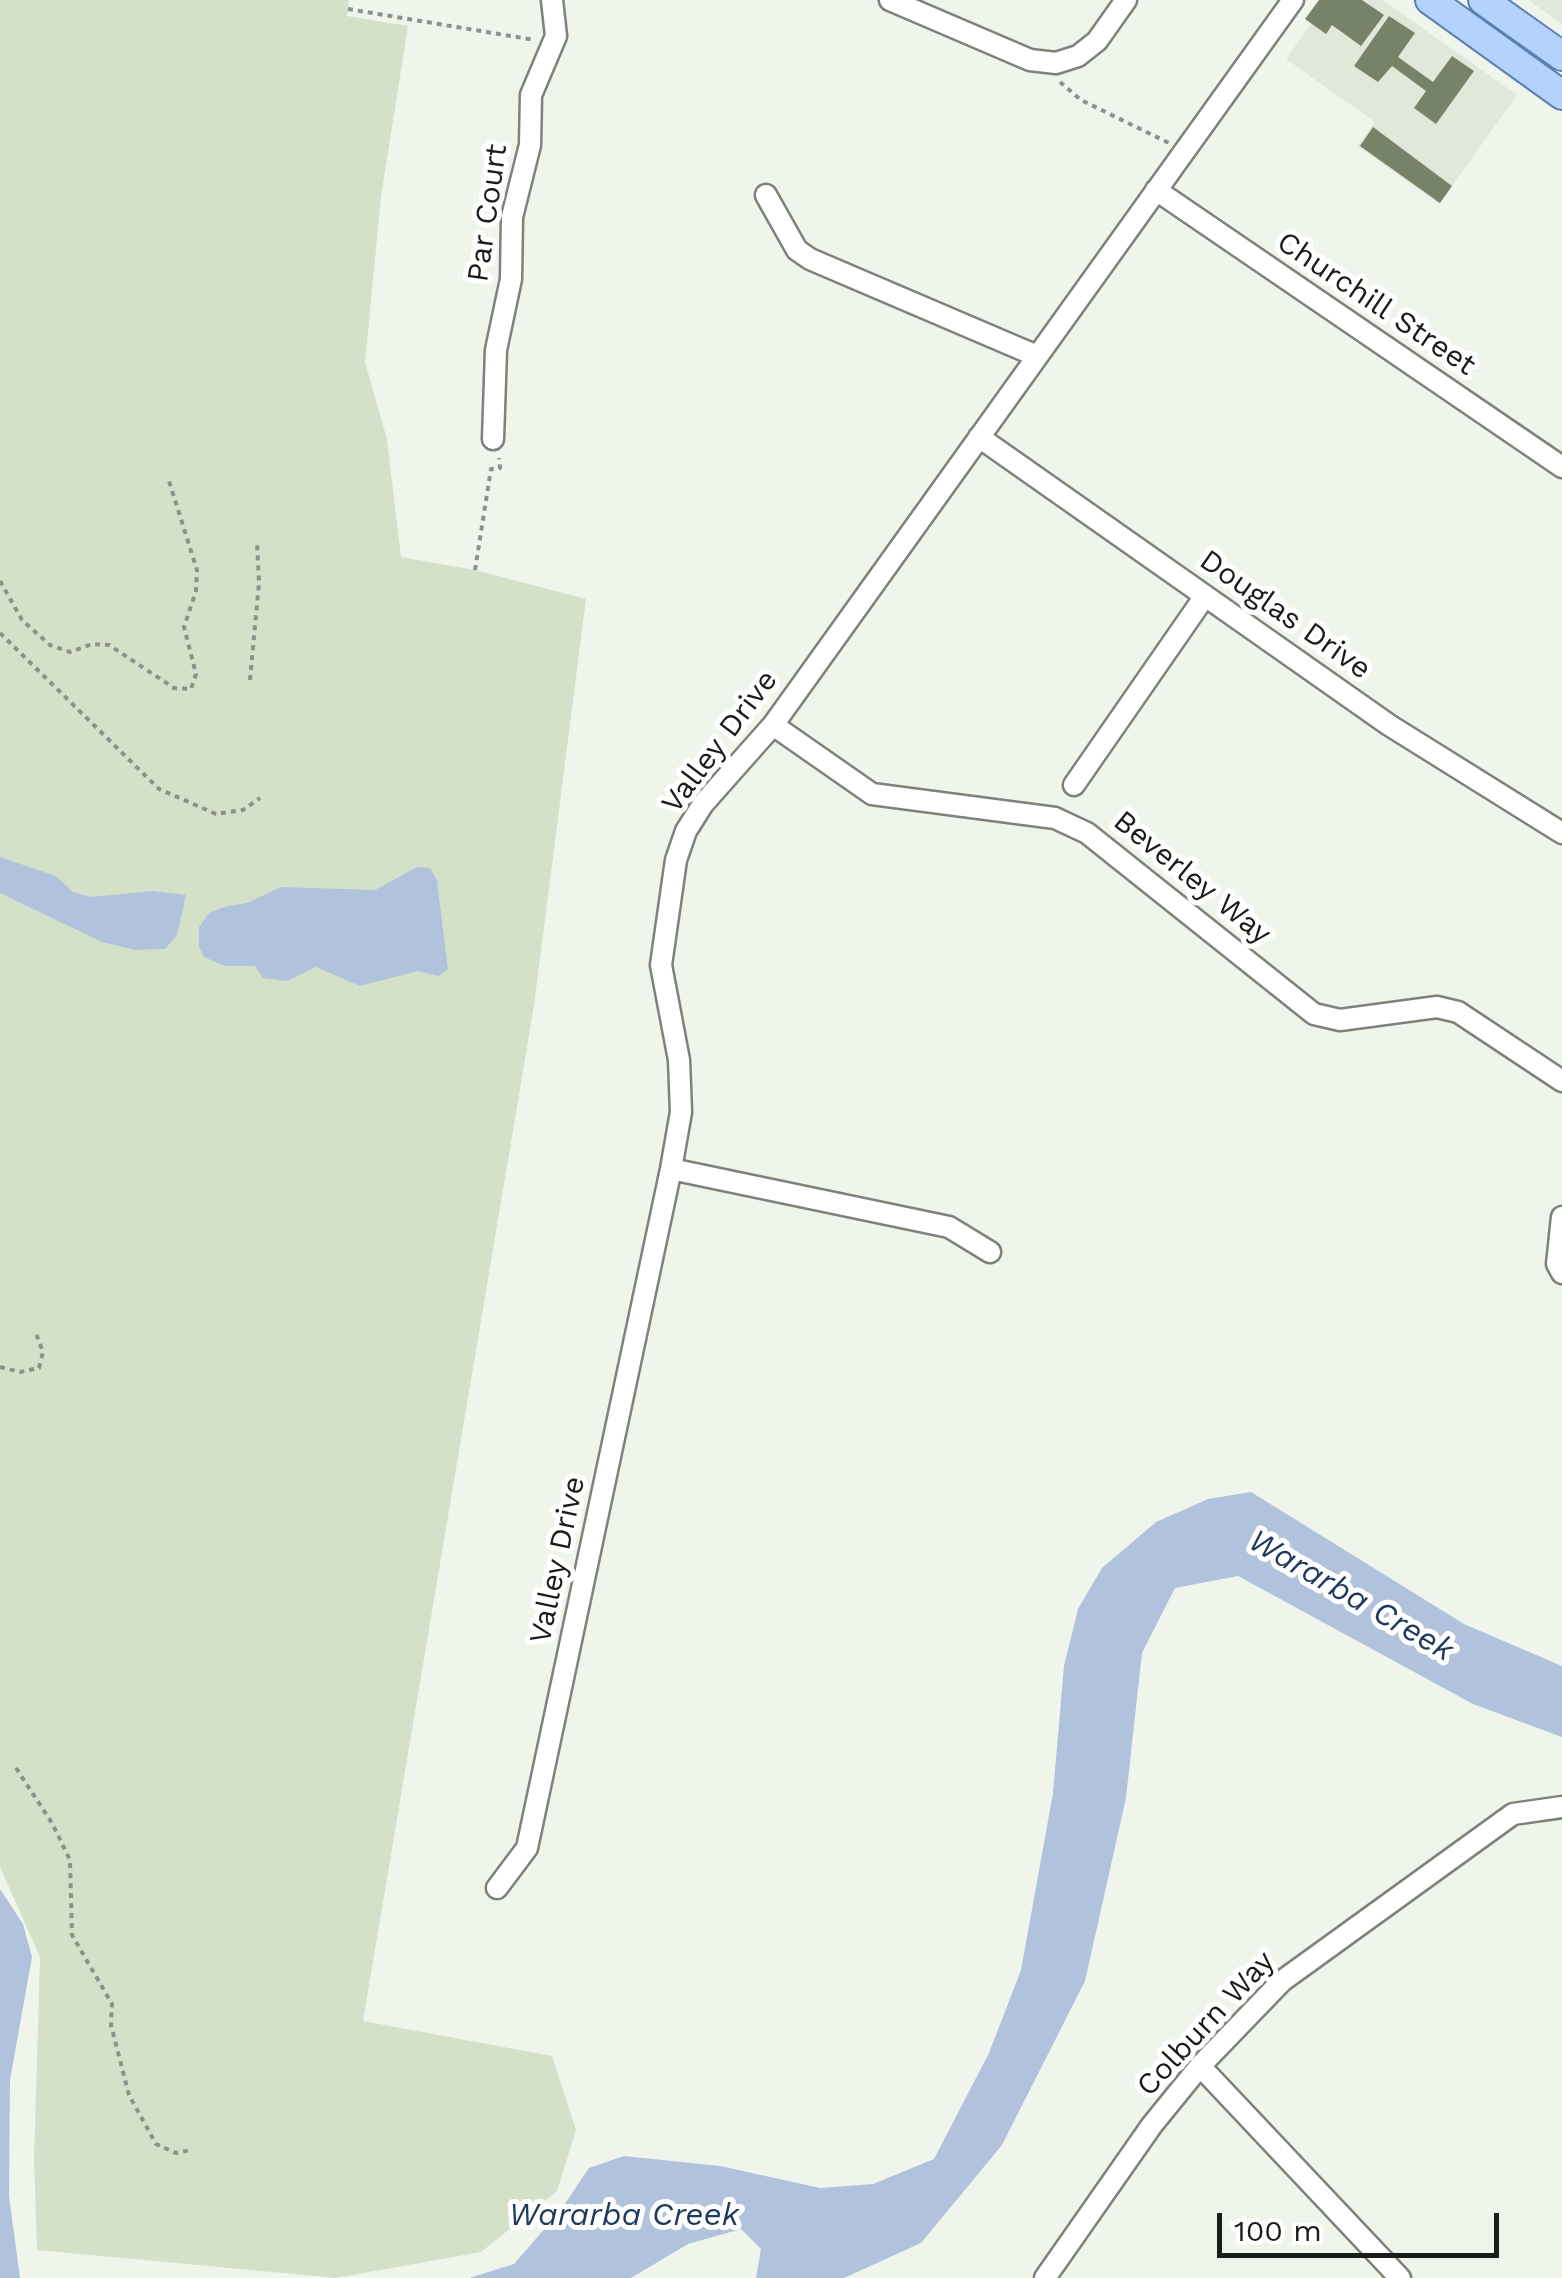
<!DOCTYPE html>
<style>
body{margin:0}
#map{position:relative;width:1562px;height:2278px;overflow:hidden;background:#f0f5ec;font-family:"Work Sans",sans-serif}
canvas{display:block}
.scale{position:absolute;left:1217px;top:2213px;width:282px;height:45px;box-sizing:border-box;border:5px solid #1a1c19;border-top:0;padding-left:12px;font-size:30px;line-height:35px;white-space:nowrap;color:#1a1c19;-webkit-text-stroke:8px #fff;paint-order:stroke}
</style>
<div id="map">
<canvas width="1562" height="2278"></canvas>
<div class="scale">100 m</div>
</div>
<script>
const g = document.querySelector('canvas').getContext('2d');
g.lineJoin = 'round';
function paint(path, color) { g.fillStyle = color; g.fill(path, 'evenodd'); }
const poly = rows => new Path2D(rows.map(r => 'M' + r).join(''));
function stroke(path, color, width, dash) { g.strokeStyle = color; g.lineWidth = width; g.lineCap = dash ? 'butt' : 'round'; g.setLineDash(dash || []); g.stroke(path); }
function drawText(font, color, halo, rows, align = 'center') {
  g.font = font + ' "Work Sans",sans-serif'; g.lineWidth = 10; g.setLineDash([]); g.textBaseline = 'middle'; g.strokeStyle = halo; g.fillStyle = color; for (const [text, x, y, turn = 0] of rows) {
    g.save(); g.translate(x, y); g.rotate((+turn || 0) * Math.PI / 180); g.textAlign = isNaN(turn) ? turn : align; if (halo) g.strokeText(text, 0, 0); g.fillText(text, 0, 0); g.restore();
  }
}
paint(poly([
 [1328,0,1383,0,1517,95,1439,204,1357,146,1375,122,1286,59],
 [1528,0,1562,0,1562,24]
]), '#e0e8d9');
paint(poly([
 [0,0,349,0,347,16,408,26,381,197,365,362,387,439,401,557,475,570,586,599,534,1006,363,2021,552,2056,576,2130,557,2191,481,2252,336,2278,37,2250,34,2159,40,1957,0,1867]
]), '#d4e1c9');
paint(poly([
 [0,857,56,876,73,892,91,897,153,891,186,895,177,935,165,949,135,950,102,942,0,893],
 [417,867,430,868,437,880,448,970,438,976,418,971,360,986,316,967,287,981,263,978,255,966,225,966,204,957,199,947,199,927,209,913,224,907,247,903,281,887,375,890],
 [1251,1492,1464,1624,1562,1666,1562,1737,1473,1704,1238,1576,1175,1588,1142,1653,1126,1798,1085,1981,1002,2145,921,2243,844,2278,756,2278,761,2249,741,2229,688,2244,631,2278,469,2278,514,2264,560,2211,589,2168,624,2156,720,2166,820,2188,873,2184,934,2159,989,2053,1021,1970,1053,1793,1064,1666,1078,1609,1102,1568,1156,1522,1208,1499],
 [0,1889,23,1924,32,1957,10,2080,9,2196,20,2278,0,2278]
]), '#b1c3dc');
paint(poly([
 [1319,0,1362,0,1384,15,1361,46,1332,25,1326,34,1305,19],
 [1389,16,1415,33,1398,57,1433,82,1452,56,1474,71,1436,124,1414,108,1426,91,1392,66,1378,82,1354,66],
 [1373,127,1452,186,1440,203,1360,146]
]), '#768369');
const minor = poly([
 [890,0,1030,60,1056,63,1078,56,1097,41,1126,0],
 [1156,190,1562,467],
 [766,195,797,250,810,259,1037,356],
 [979,437,1389,725,1562,833],
 [493,439,496,350,511,279,512,217,530,145,531,95,556,36,552,0],
 [773,725,872,794,1055,818,1087,833,1314,1014,1340,1020,1437,1007,1458,1012,1562,1081],
 [1074,785,1205,596],
 [671,1169,949,1227,990,1252],
 [1562,1217,1557,1264,1562,1273],
 [497,1888,527,1848,671,1169,681,1112,679,1060,661,965,676,860,686,831,703,804,773,725,1293,0],
 [1200,2066,1400,2278],
 [1045,2278,1152,2125,1200,2066,1282,1981,1513,1814,1562,1807]
]);
const major = poly([
 [1430,0,1562,95],
 [1483,0,1562,56]
]);
stroke(minor, '#7e827a', 25);
stroke(major, '#5c80ae', 32);
stroke(poly([
 [348,9,535,40],
 [1060,82,1081,100,1169,143],
 [475,570,491,469,500,468,499,458],
 [0,581,22,620,50,645,70,652,92,644,109,645,174,688,191,689,196,674,184,627,196,591,197,570,169,481],
 [0,633,159,789,216,814,243,810,260,798],
 [250,680,259,583,257,542],
 [0,1367,20,1372,39,1368,43,1352,35,1331],
 [16,1768,52,1823,70,1860,72,1935,112,2004,111,2025,129,2095,156,2144,176,2153,191,2150]
]), '#8e918b', 4, [5, 5]);
stroke(minor, '#fff', 20);
stroke(major, '#b3d3fe', 28);
drawText('30px', '#1a1c19', '#fff', [
 ["Par Court",488,213,-82],
 ["Churchill Street",1376,304,34],
 ["Douglas Drive",1285,615,35],
 ["Valley Drive",720,742,-53],
 ["Beverley Way",1192,878,39],
 ["Valley Drive",558,1560,-78],
 ["Colburn Way",1206,2024,-47]
]);
drawText('italic 32px', '#1e395c', '#fff', [
 ["Wararba Creek",1351,1596,30],
 ["Wararba Creek",624,2216]
]);
</script>
